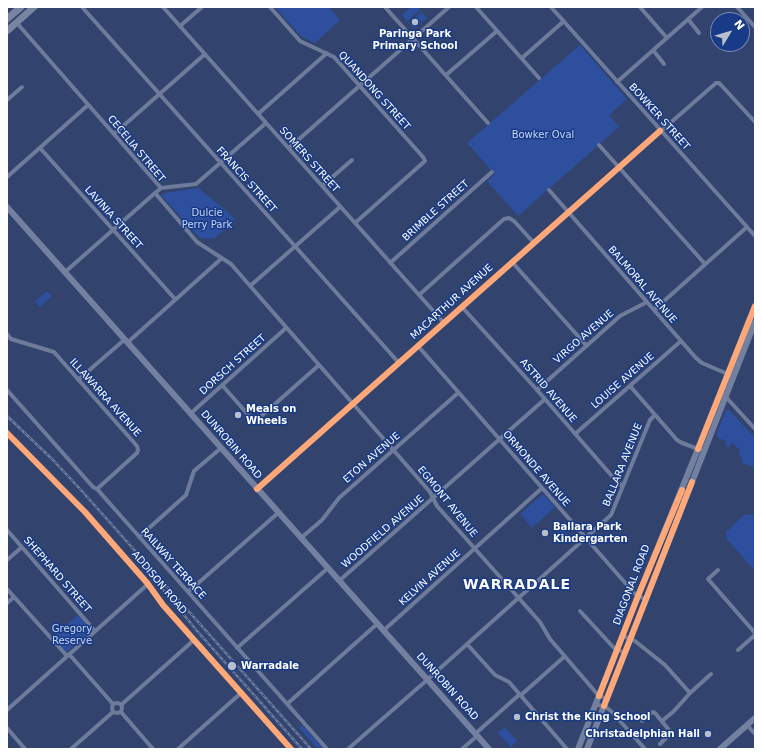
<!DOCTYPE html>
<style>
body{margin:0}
#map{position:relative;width:762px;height:756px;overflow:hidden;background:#32446e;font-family:"DejaVu Sans",sans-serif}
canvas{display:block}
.frame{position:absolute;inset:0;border:8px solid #fff;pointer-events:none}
.north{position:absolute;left:710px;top:12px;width:40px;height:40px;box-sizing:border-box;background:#193a86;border:1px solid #7589b6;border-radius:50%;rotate:52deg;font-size:11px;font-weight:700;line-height:16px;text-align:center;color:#fff}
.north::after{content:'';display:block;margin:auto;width:14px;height:18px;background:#b7becc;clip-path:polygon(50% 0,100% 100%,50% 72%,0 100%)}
</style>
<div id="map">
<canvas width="762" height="756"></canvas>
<div class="frame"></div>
<div class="north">N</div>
</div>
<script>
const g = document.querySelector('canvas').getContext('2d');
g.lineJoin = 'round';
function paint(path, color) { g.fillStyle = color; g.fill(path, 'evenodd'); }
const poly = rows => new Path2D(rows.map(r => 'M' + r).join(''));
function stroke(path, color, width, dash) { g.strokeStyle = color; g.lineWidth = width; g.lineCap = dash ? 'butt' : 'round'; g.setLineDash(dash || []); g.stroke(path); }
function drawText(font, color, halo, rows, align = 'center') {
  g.font = font + ' "DejaVu Sans",sans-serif'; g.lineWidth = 3; g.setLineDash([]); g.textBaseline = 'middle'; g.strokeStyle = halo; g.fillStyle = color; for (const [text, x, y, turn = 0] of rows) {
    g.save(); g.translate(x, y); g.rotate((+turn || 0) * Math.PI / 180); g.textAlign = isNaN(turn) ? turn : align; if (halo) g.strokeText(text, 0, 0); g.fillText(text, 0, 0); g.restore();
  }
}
paint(poly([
 [275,7,329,7,340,20,315,43,301,36],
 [411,7,418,7,420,10,407,21,402,15],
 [421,12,427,18,414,29,409,23],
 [580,45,627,99,609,115,619,127,518,216,487,181,495,174,467,143],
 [198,188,229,213,235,220,214,239,200,238,161,195,165,193],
 [47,291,52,296,40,307,35,301],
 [726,410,730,411,755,438,755,468,746,464,744,464,742,462,742,458,739,455,740,451,734,444,732,443,729,447,728,447,726,445,725,440,720,439,716,435],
 [543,494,555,507,532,528,520,514],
 [753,514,755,517,755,571,727,539,726,532,744,515],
 [563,528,567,534,556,543,552,538],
 [78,615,90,629,90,632,68,651,65,651,53,637],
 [302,725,324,749,318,749,299,728],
 [505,727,517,741,511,747,498,733]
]), '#2d4f9d');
stroke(poly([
 [82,7,399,363],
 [163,7,444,323],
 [270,7,300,41,334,57,423,157,425,161,355,223],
 [385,7,488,123],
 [476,7,539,78],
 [551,7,755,236],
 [640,7,667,38],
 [737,7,755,27],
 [688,19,699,33],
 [16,22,161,188,155,193,197,242,231,264,430,492,437,506,540,622,550,639,598,695,607,699],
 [180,26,202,7],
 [653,50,664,64],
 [522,58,564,21],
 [446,75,497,31],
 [617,82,702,7],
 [7,100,22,87],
 [258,114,327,53],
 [661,131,716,83,719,83,721,85,755,122],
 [114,134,205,54],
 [599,145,705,264],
 [40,148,175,299],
 [289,148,449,7],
 [7,177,88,105],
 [322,186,352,160],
 [161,188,196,184,266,123],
 [549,190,696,358,702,363,730,375],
 [512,262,586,345],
 [390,263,492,172],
 [65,272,155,193],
 [250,286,340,207],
 [419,295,504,219,509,218,514,221,534,243],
 [462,307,537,390,618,483,623,486],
 [654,310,747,227],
 [7,334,11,339,54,352,137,446,138,450,137,453,97,489],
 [127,343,222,258],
 [418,346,634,593,638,596,645,599],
 [78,380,124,340],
 [222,385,251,418,254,419,258,419,319,365],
 [630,386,677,440,682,443,704,451],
 [7,390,93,487,97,489,327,749],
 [537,390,620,316,647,302],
 [724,396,726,397,755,429],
 [190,414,286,328],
 [7,433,85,512,148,584,163,605,291,749],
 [575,434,681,341],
 [257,489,660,131],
 [7,530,95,631],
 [139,537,186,495,194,471,221,448],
 [301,538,322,520,339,498,458,393],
 [7,560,22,547],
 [718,570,708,579,755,633],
 [339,581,545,399],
 [7,589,67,656],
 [188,592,278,513],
 [7,603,14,597],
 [580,611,614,648,625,653],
 [383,631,542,488],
 [623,636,635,641,665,665,690,693],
 [467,644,495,675,509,682,567,749],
 [237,648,328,568],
 [738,650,755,635],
 [69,654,113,704],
 [521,695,565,656],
 '112 708a5 5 0 1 1 10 0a5 5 0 1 1-10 0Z',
 [287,704,377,624],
 [596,704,607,708,612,712,645,749],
 [121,705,194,640],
 [7,710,148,584],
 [121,712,153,749],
 [642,721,651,713,653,712,655,713,669,730,670,732,669,735,660,744],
 [662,721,674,711,690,693,711,674],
 [747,725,755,734],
 [7,728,25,749],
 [475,734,520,694],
 [71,749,113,712],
 [178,749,241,693],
 [348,749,427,680,611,515,650,420,655,415],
 [462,749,477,736]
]), '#6e7b9b', 4);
stroke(poly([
 [7,207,489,749],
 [578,749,638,596,698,449,755,306],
 [587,749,755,322],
 [720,749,755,718]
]), '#73809f', 6);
stroke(poly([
 [7,19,21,7],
 [7,31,34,7]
]), '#7884a1', 7);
const rail = poly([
 [7,416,53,460,81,490,311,749],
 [160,586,198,632,302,749]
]);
stroke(rail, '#6f7d9b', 2.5);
stroke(rail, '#193a86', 1, [3]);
stroke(poly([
 [7,433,85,512,148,584,163,605,291,749],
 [698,449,755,306],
 [257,489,660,131],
 [599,696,638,596,682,490],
 [604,706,692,482]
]), '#fea87a', 6);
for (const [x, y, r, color] of [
 [415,22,4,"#b7becc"],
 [238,415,4,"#b7becc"],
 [545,533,4,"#b7becc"],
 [232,666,5,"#b7becc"],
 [517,717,4,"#b7becc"],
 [708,734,4,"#b7becc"]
]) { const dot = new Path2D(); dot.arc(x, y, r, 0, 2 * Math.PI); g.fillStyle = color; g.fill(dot); stroke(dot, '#193a86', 1.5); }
drawText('bold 10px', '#fff', '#193a86', [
 ["Paringa Park",415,34,"center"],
 ["Primary School",415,46,"center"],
 ["Meals on",246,409],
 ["Wheels",246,421],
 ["Ballara Park",553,527],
 ["Kindergarten",553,539],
 ["Warradale",241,666],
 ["Christ the King School",525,717],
 ["Christadelphian Hall",700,734,"right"]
], 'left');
drawText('10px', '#fff', '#193a86', [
 ["QUANDONG STREET",374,91,48],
 ["BOWKER STREET",659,117,48],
 ["CECELIA STREET",136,149,50],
 ["SOMERS STREET",309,160,48],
 ["FRANCIS STREET",246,180,48],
 ["BRIMBLE STREET",436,211,-42],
 ["LAVINIA STREET",113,218,48],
 ["BALMORAL AVENUE",642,285,49],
 ["MACARTHUR AVENUE",452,302,-42],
 ["VIRGO AVENUE",584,337,-41],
 ["DORSCH STREET",233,365,-42],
 ["LOUISE AVENUE",623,381,-41],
 ["ASTRID AVENUE",548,391,49],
 ["ILLAWARRA AVENUE",105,398,48],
 ["DUNROBIN ROAD",231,445,49],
 ["ETON AVENUE",372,458,-41],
 ["BALLARA AVENUE",623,465,-68],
 ["ORMONDE AVENUE",536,469,49],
 ["EGMONT AVENUE",447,502,51],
 ["WOODFIELD AVENUE",383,532,-41],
 ["RAILWAY TERRACE",173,564,48],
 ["SHEPHARD STREET",57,575,49],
 ["KELVIN AVENUE",430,578,-42],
 ["ADDISON ROAD",159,583,50],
 ["DIAGONAL ROAD",632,585,-69],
 ["DUNROBIN ROAD",447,687,48]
]);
drawText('10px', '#c5d6f9', '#193a86', [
 ["Bowker Oval",543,135],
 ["Dulcie",207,213],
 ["Perry Park",207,225],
 ["Gregory",72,629],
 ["Reserve",72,641]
]);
g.letterSpacing = '1px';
drawText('bold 14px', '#fff', '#193a86', [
 ["WARRADALE",517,585]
]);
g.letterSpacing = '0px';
</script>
